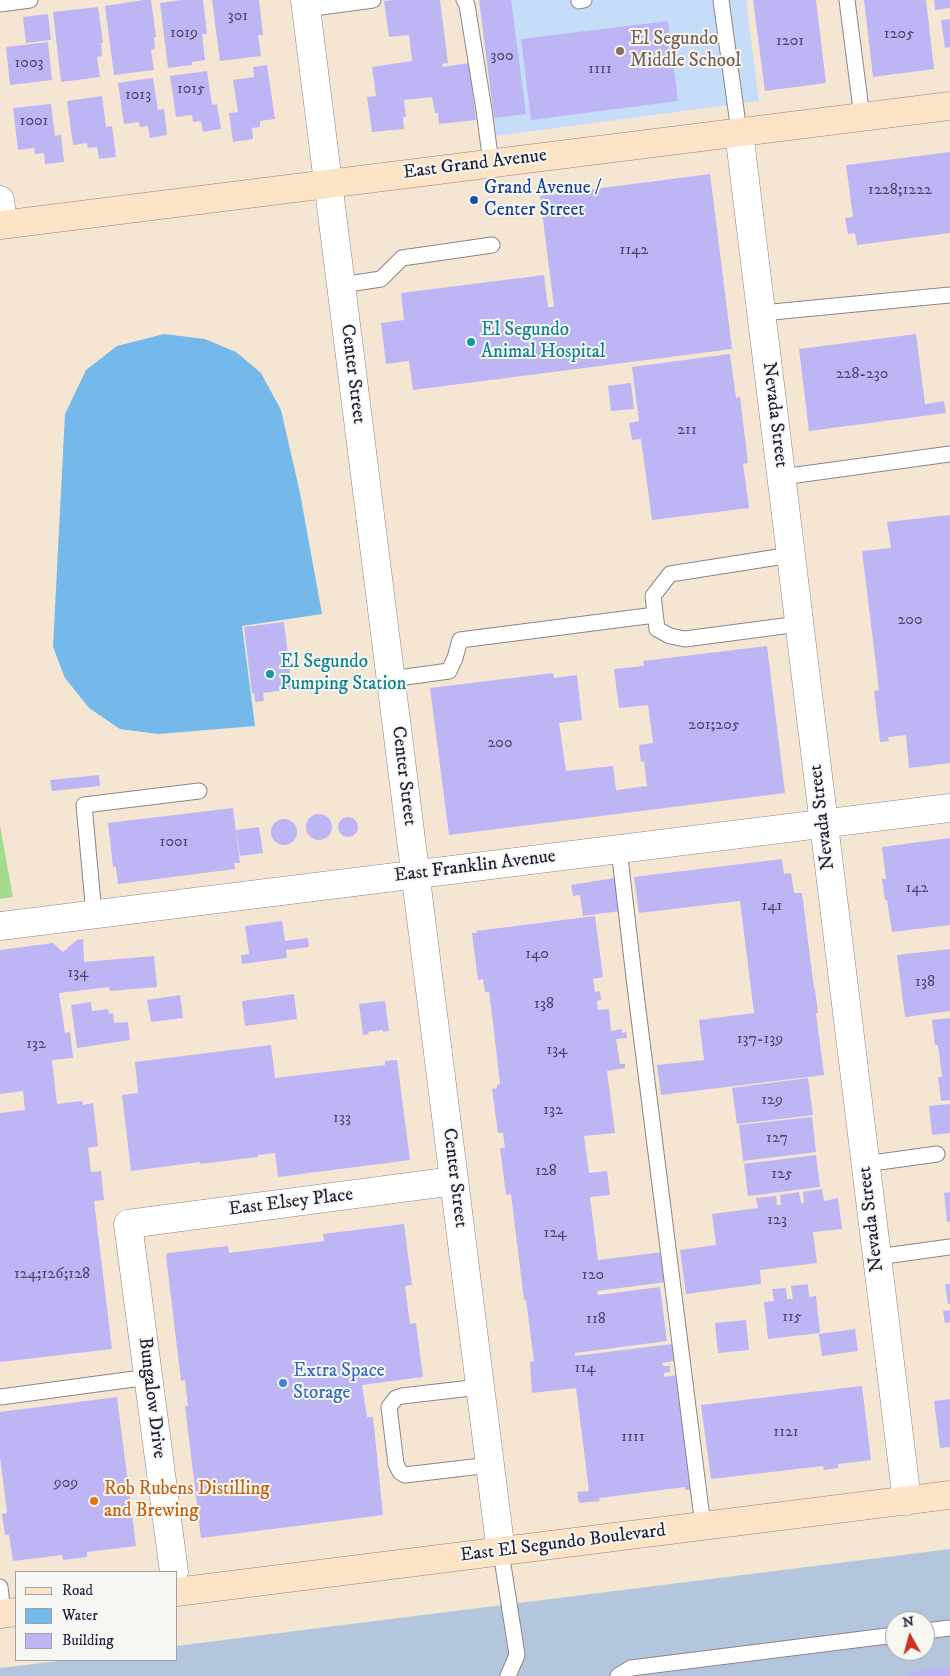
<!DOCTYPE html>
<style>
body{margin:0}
#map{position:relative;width:950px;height:1676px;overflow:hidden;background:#f5e6d3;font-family:"IM FELL DW Pica",serif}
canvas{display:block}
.legend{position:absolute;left:15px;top:1571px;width:162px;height:90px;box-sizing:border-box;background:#f6f6f2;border:1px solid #a1a1a9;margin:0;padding:6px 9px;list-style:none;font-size:15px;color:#22223b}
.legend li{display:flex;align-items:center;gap:10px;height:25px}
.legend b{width:25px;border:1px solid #a1a1a9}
.north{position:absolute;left:885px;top:1611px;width:50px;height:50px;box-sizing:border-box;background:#f6f6f2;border:1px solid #a1a1a9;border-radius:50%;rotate:353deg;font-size:14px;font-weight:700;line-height:20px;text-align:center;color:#22223b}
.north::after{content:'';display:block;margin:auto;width:18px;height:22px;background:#c8321e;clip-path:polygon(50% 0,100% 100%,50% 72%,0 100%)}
</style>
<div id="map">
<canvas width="950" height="1676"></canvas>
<ul class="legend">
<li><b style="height:6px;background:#fee4c6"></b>Road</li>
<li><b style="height:14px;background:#75b9eb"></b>Water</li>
<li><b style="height:14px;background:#beb5f4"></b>Building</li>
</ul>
<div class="north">N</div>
</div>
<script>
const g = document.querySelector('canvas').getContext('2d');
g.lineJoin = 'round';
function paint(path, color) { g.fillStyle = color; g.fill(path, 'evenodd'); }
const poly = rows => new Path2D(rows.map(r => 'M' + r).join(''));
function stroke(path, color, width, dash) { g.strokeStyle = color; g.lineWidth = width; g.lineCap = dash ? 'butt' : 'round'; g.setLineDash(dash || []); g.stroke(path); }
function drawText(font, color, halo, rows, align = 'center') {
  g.font = font + ' "IM FELL DW Pica",serif'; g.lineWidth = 4; g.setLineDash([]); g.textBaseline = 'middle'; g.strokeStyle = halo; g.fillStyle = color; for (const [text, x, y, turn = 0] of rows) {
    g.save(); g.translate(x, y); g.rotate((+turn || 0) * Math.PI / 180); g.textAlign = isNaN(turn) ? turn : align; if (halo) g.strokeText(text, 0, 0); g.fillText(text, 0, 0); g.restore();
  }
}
paint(poly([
 [482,0,746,0,759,101,496,136]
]), '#c6ddf9');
paint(poly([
 [950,1549,950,1676,0,1676,0,1668,67,1660,176,1660,176,1646],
 [895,1621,925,1621,925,1651,895,1651]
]), '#b4c6de');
paint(poly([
 [0,826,13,897,0,899]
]), '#a4db8c');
paint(poly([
 [164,334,205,339,236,352,261,373,281,410,300,493,322,614,242,626,255,726,158,734,120,729,89,708,65,678,53,647,65,414,86,370,117,346]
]), '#75b9eb');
paint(poly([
 [144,0,151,0,156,37,154,37,155,49,151,50,154,70,114,75,105,6],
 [182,0,203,0,207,34,202,34,205,60,192,62,192,65,168,68,160,3],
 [212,0,259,0,263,35,258,35,261,56,220,61],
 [395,0,440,0,448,63,442,64,443,67,469,63,476,120,439,124,438,113,435,113,432,97,404,100,406,117,403,117,404,129,372,132,367,97,376,96,372,67,412,61,409,35,389,37,384,1],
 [479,0,511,0,526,114,494,118],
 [753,0,816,0,826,83,765,91],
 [864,0,926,0,934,69,873,77],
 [934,0,950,0,950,8,935,10],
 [98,7,103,43,101,43,102,56,97,57,100,77,61,82,53,12],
 [48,14,51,40,26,43,23,17],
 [950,19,950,47,945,48,941,20],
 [668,21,678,101,531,120,521,39],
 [48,42,52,80,10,85,6,47],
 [267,65,275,119,260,121,260,127,252,128,253,139,233,142,229,113,238,112,233,80,254,77,253,67],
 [207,71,212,105,217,104,221,129,203,132,201,121,193,122,192,115,176,117,170,76],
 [153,78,158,110,164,109,167,135,150,138,148,126,140,127,139,122,124,124,118,83],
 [102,96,106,127,112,126,116,157,99,159,97,147,88,148,87,143,73,145,67,101],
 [51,104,55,136,61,135,64,162,45,164,44,153,35,154,34,148,18,150,13,108],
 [950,152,950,233,857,245,855,233,848,234,845,218,853,217,846,165],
 [710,174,732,349,413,390,409,361,386,364,381,323,404,320,401,293,544,275,548,307,554,307,540,196],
 [916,334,925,404,944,401,946,413,809,431,799,349],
 [730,354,736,398,740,397,748,463,743,464,749,508,652,520,641,439,632,440,629,423,639,421,632,367],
 [631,383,634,409,611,411,608,386],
 [950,515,950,763,909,768,906,735,888,737,889,741,880,742,874,691,879,690,862,551,891,548,887,522],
 [284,622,292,689,263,693,264,701,255,702,254,693,252,693,244,627],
 [767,646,785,793,449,835,430,688,553,673,554,678,577,675,582,720,559,723,566,771,613,766,616,790,647,786,644,761,641,762,639,745,653,743,648,705,619,708,614,669,644,666,643,661],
 [99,775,100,786,52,791,50,780],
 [233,808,240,863,234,863,235,869,118,884,116,867,113,867,108,823],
 '306 827a13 13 0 1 1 26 0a13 13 0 1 1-26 0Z',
 '338 827a10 10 0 1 1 20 0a10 10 0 1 1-20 0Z',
 '271 832a13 13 0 1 1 26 0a13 13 0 1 1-26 0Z',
 [259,827,263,853,240,856,236,830],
 [950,838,950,925,892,932,887,900,885,900,882,879,886,879,882,847],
 [782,859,784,874,791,873,794,893,802,893,814,989,815,989,818,1013,816,1013,824,1075,661,1095,657,1065,704,1060,699,1020,754,1013,740,901,639,913,634,877],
 [615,878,620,911,583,916,580,895,573,896,571,885],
 [595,916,603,977,593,979,595,992,600,991,601,1000,597,1001,598,1010,609,1009,611,1031,622,1029,622,1033,626,1032,627,1038,616,1039,620,1064,625,1064,625,1068,607,1071,615,1133,584,1136,589,1173,607,1171,610,1195,590,1197,598,1260,662,1252,666,1282,597,1291,598,1295,660,1287,667,1341,575,1353,575,1356,672,1344,674,1361,662,1363,663,1366,670,1366,670,1372,664,1373,664,1377,677,1375,691,1490,685,1490,685,1487,599,1498,600,1501,579,1503,577,1492,589,1491,576,1388,532,1393,530,1362,534,1361,526,1300,524,1300,511,1194,506,1195,500,1148,505,1148,503,1133,498,1133,492,1089,497,1088,497,1085,500,1084,493,1023,489,992,485,992,483,979,478,980,472,933,477,933,476,931],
 [282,921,285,941,308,938,309,947,286,950,287,958,242,964,241,955,249,954,245,926],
 [83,939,84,962,154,956,157,987,110,991,109,987,59,993,65,1033,70,1032,73,1058,52,1060,57,1104,82,1101,83,1105,93,1103,98,1146,88,1148,91,1172,101,1171,104,1200,94,1201,112,1349,0,1362,0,1113,25,1110,23,1091,0,1094,0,950,53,943,63,952,77,940],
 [950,949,950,1011,905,1017,897,955],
 [294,994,297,1019,245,1026,242,1001],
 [180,995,183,1018,151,1022,147,1000],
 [385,1001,389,1031,383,1032,383,1030,368,1032,369,1034,363,1035,359,1004],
 [91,1002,92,1011,108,1009,109,1014,113,1013,114,1023,128,1022,130,1040,77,1048,71,1005],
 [950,1018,950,1100,941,1101,938,1077,942,1077,938,1045,935,1045,932,1020],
 [271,1045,275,1078,385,1065,385,1061,397,1060,410,1160,278,1177,275,1153,258,1155,258,1157,200,1164,200,1162,131,1171,122,1095,138,1093,135,1062],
 [808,1078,813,1115,737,1124,732,1088],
 [950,1104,950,1133,932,1135,929,1106],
 [812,1117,816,1152,743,1161,739,1125],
 [816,1155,820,1187,748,1196,744,1164],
 [822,1189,824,1201,838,1198,842,1229,813,1232,817,1263,760,1270,761,1284,686,1294,680,1250,716,1245,712,1214,758,1208,756,1198,776,1196,777,1205,781,1205,780,1195,799,1192,801,1203,804,1203,803,1192],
 [950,1192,950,1222,947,1222,944,1193],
 [404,1224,412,1285,405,1286,410,1324,416,1323,423,1377,362,1385,367,1417,373,1417,383,1515,201,1538,185,1406,188,1406,185,1380,181,1381,166,1256,168,1253,228,1246,229,1253,324,1241,323,1234],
 [808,1284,809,1297,816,1296,820,1333,768,1339,764,1302,774,1301,772,1289,786,1288,787,1299,793,1299,791,1286],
 [945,1284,950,1284,950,1304,948,1304],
 [950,1310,950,1322,945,1323,943,1311],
 [746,1320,749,1350,718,1353,715,1323],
 [855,1329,858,1351,822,1356,819,1334],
 [862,1386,871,1460,838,1464,838,1468,824,1470,823,1466,711,1479,701,1405],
 [117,1397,136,1546,87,1552,87,1557,63,1560,62,1555,13,1561,9,1535,5,1535,2,1514,7,1513,0,1456,0,1412],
 [950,1399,950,1447,940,1448,934,1401],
 [950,1667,950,1676,907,1676,915,1671]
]), '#beb5f4');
const service = poly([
 [464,0,467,5,484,110,491,163],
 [721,0,739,132],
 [847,0,862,117],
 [579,1,584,0],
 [0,4,30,0],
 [306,9,373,0],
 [341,285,381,279,402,258,492,245],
 [762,313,950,295],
 [782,477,950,454],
 [791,555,670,574,653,596,657,629,670,636,685,639,799,624],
 [391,679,449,671,455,658,460,640,655,615],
 [619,849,635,986,703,1526],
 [94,914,84,805,199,791],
 [865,1164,937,1154],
 [877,1257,950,1247],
 [480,1387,402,1396,396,1398,389,1407,396,1464,400,1472,405,1475,490,1465],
 [0,1397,149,1377],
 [501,1552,517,1655,508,1676],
 [0,1587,3,1614],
 [925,1631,950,1628],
 [618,1676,631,1668,895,1635]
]);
const minor = poly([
 [305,0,501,1552],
 [739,132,907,1501],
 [0,200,3,224],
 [0,926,950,808],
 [174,1572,128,1224,454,1181]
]);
const secondary = poly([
 [0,225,950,106],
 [176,1592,950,1495],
 [0,1614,16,1612]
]);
stroke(service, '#8c8487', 17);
stroke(minor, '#8c8487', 29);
stroke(secondary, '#8c8487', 29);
stroke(service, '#fff', 15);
stroke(minor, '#fff', 28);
stroke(secondary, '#fee4c6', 28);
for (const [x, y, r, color] of [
 [620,51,5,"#8d6e63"],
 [474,200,5,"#1a4fb4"],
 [471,342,5,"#0f9aa8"],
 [270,674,5,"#0f9aa8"],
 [283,1383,5,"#3f7fe0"],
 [94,1501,5,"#e8710a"]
]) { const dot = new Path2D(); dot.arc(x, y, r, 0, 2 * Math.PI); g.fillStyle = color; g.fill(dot); stroke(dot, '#f6f6f2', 2); }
drawText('16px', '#494769', null, [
 ["301",238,17],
 ["1019",184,34],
 ["1205",899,35],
 ["1201",790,42],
 ["300",502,57],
 ["1003",29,64],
 ["1111",600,70],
 ["1015",191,90],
 ["1013",138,96],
 ["1001",34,122],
 ["1228;1222",900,191],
 ["1142",634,251],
 ["228-230",862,375],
 ["211",687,431],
 ["200",910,621],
 ["201;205",714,726],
 ["200",500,744],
 ["1001",174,843],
 ["142",917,889],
 ["141",772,907],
 ["140",537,955],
 ["134",78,974],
 ["138",925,983],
 ["138",544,1005],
 ["137-139",760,1040],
 ["132",36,1045],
 ["134",557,1051],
 ["129",772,1101],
 ["132",553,1111],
 ["133",342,1119],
 ["127",777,1139],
 ["128",546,1172],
 ["125",782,1175],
 ["123",777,1221],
 ["124",555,1234],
 ["124;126;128",52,1275],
 ["120",593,1276],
 ["115",792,1318],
 ["118",596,1320],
 ["114",585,1369],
 ["1121",786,1433],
 ["1111",633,1438],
 ["909",66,1484]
]);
drawText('19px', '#785e54', '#f6f6f2', [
 ["El Segundo",630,40],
 ["Middle School",630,62]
], 'left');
drawText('19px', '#22223b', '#f6f6f2', [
 ["East Grand Avenue",475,165,-7],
 ["Center Street",352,374,83],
 ["Nevada Street",774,415,83],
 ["Center Street",403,776,83],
 ["Nevada Street",823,817,-97],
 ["East Franklin Avenue",475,867,-7],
 ["Center Street",454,1178,83],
 ["East Elsey Place",291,1203,-7],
 ["Nevada Street",872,1219,-97],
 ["Bungalow Drive",151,1398,83],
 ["East El Segundo Boulevard",563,1544,-7]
]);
drawText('19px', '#164399', '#f6f6f2', [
 ["Grand Avenue /",484,189],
 ["Center Street",484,211]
], 'left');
drawText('19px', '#0d838f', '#f6f6f2', [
 ["El Segundo",481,331],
 ["Animal Hospital",481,353],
 ["El Segundo",280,663],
 ["Pumping Station",280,685]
], 'left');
drawText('19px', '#366cbe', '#f6f6f2', [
 ["Extra Space",293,1372],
 ["Storage",293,1394]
], 'left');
drawText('19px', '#c56008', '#f6f6f2', [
 ["Rob Rubens Distilling",104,1490],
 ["and Brewing",104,1512]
], 'left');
</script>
